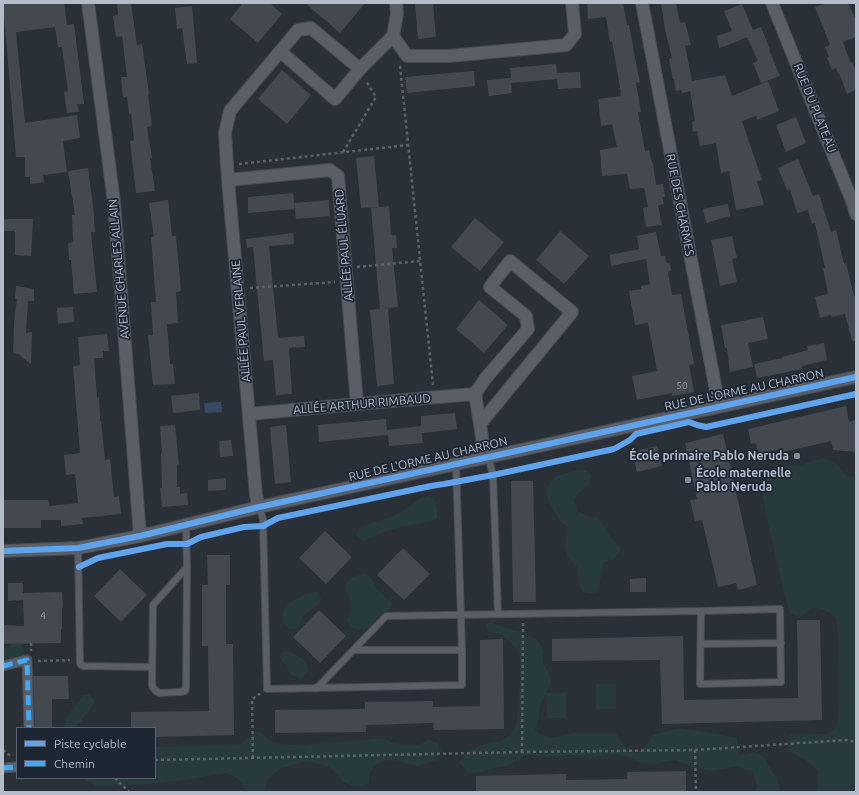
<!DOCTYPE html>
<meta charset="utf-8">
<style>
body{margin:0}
#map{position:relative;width:859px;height:795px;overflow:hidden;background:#2a3038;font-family:Ubuntu,sans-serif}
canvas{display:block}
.frame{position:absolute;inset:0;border:4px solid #b4bcc9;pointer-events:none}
.legend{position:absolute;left:16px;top:727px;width:140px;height:52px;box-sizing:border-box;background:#1d2633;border:1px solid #59626f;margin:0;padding:5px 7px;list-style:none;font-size:12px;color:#b4bcc9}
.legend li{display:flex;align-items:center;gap:8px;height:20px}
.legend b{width:20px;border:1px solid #59626f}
</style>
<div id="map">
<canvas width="859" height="795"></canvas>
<div class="frame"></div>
<ul class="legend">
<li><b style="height:5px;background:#60a3ed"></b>Piste cyclable</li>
<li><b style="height:5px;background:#3fa9f5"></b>Chemin</li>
</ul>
</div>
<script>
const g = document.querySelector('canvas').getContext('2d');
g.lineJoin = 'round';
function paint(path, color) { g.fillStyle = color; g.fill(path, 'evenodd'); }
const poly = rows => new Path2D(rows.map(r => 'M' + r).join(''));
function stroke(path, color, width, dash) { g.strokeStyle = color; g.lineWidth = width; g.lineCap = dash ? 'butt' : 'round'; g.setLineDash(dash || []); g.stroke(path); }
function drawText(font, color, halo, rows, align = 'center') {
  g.font = font + ' Ubuntu,sans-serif'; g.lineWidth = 3.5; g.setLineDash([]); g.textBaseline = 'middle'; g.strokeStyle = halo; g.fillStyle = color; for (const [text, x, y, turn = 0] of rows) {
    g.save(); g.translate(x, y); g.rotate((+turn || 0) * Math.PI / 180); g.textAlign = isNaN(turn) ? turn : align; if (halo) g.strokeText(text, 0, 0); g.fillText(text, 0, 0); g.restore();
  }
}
paint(poly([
 [823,458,835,462,847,476,856,477,856,792,817,792,818,770,807,761,789,751,786,741,791,733,827,734,832,732,837,726,839,698,838,634,836,619,830,613,815,607,799,618,789,612,767,520,761,484,766,471,777,466,800,465],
 [578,470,586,470,591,475,589,484,578,494,574,501,578,511,588,516,598,518,611,538,620,547,619,554,612,560,605,562,603,566,598,592,594,594,583,592,579,586,577,567,567,557,565,545,567,527,560,521,554,512,548,500,547,488,556,476],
 [430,495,435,501,437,510,437,518,432,521,405,526,386,531,374,537,363,541,356,536,359,528,395,515,408,508,414,503,423,497],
 [365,573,372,580,377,589,392,603,390,609,381,614,369,627,361,630,351,628,347,621,351,611,351,601,345,590,346,583,350,578],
 [312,592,317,592,321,598,320,604,306,613,302,617,300,624,296,629,288,629,284,624,283,614,285,605,304,595],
 [490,622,503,627,518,631,536,639,544,650,543,663,549,673,551,683,546,693,566,693,566,718,547,718,546,693,539,707,539,717,535,730,540,735,554,737,573,733,616,733,625,747,637,753,646,745,653,735,680,728,712,733,737,738,737,747,739,755,745,755,753,752,763,756,777,779,780,788,778,792,755,792,757,785,752,771,736,767,711,771,695,768,675,760,655,764,641,763,629,757,615,754,594,757,567,755,547,757,528,754,509,765,469,774,459,763,466,752,479,746,492,742,501,741,508,736,516,725,520,687,521,665,518,650,509,641,501,634,488,632,485,625],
 [15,641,20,642,24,650,25,657,3,666,3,649,8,647],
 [290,651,306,661,308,671,302,679,291,675,279,656,282,652],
 [596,684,616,684,616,709,596,709],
 [90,694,95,702,76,728,64,728,65,721,71,711,83,695],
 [255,731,262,733,267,739,278,744,298,745,384,738,393,743,402,745,420,745,429,739,438,743,441,751,437,760,418,766,401,762,387,760,376,764,370,774,369,783,361,787,352,786,342,781,338,775,329,767,316,763,302,762,279,769,267,781,265,792,245,792,243,784,237,778,226,773,184,780,143,785,97,786,86,781,85,778,155,778,155,747,241,744]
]), '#273a3e');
paint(poly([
 [221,402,222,412,205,413,204,403]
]), '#384963');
paint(poly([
 [3,3,64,3,67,25,74,24,84,104,77,104,79,112,67,113,64,92,68,91,62,47,58,47,55,27,16,32,25,123,77,115,80,138,63,141,67,172,43,175,44,182,30,184,30,177,25,177,25,157,16,157],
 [117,3,131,3,137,45,142,44,149,94,148,94,152,126,147,127,152,158,150,158,155,191,136,193,130,141,134,140,131,114,129,114,127,97,123,97,121,77,127,77,122,36,116,37,113,16,118,15],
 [243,3,270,3,282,14,258,43,230,19],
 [305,3,365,3,340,33],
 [415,3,433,3,436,37,418,39],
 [587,3,623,3,627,25,629,25,635,58,640,82,636,83,641,112,638,112,645,151,649,150,652,163,653,163,656,185,663,184,665,197,662,197,664,204,658,205,662,225,646,227,643,208,648,207,644,188,630,189,627,174,602,176,600,150,617,147,612,124,601,126,598,99,621,96,620,93,621,93,612,41,610,42,606,17,588,19],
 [661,3,676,3,680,23,685,22,691,45,685,46,692,81,725,75,732,96,768,81,779,111,757,120,756,116,742,121,762,180,757,181,764,205,736,210,729,171,721,173,716,143,700,146,697,131,693,132,692,122,695,121,690,91,682,93,681,90,676,91,674,79,673,79,669,59,672,58,665,29],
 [827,3,848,3,856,20,856,37,843,42,850,62,852,62,856,71,856,90,847,94,839,73,838,74,836,68,832,70,827,58,829,57,825,47,830,45,815,7],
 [742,4,753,30,761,27,770,50,769,50,780,76,761,83,753,63,758,61,747,37,726,46,719,48,717,36,732,31,724,11],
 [192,6,197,63,187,64,182,28,177,29,175,8],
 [556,64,557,73,580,72,581,88,558,89,557,79,511,83,512,93,489,96,487,80,511,78,510,68],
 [282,70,311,95,287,124,258,99],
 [474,71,475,86,407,93,405,77],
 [796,117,806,143,786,152,776,125],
 [374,156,379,207,361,208,356,158],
 [798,159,813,196,819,194,831,232,836,230,844,264,846,263,854,296,856,296,856,341,852,341,845,314,832,317,831,315,820,318,815,297,828,294,823,268,825,268,815,223,812,224,808,210,797,213,790,189,787,190,778,168],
 [88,168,93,205,95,232,91,232,97,292,74,294,71,260,69,260,68,243,73,242,72,215,75,215,68,171],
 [293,193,295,209,248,213,248,197],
 [168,200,172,236,176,236,181,291,176,292,178,323,167,324,170,364,173,364,175,384,153,385,148,335,153,335,151,302,156,302,151,237,154,237,149,203],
 [329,200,330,216,296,219,294,203],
 [728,204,730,216,706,223,703,209],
 [389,206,391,235,396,235,397,248,392,248,398,307,383,309,388,308,394,384,377,386,370,310,380,309,371,208],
 [475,218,504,242,480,271,451,247],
 [3,219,33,219,31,256,15,255,15,231,3,231],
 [560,231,589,256,564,284,536,260],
 [656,232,661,256,665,256,666,262,670,264,671,270,668,273,672,295,681,294,694,364,689,365,694,392,672,396,672,393,637,400,632,376,657,371,648,323,635,325,629,291,641,289,641,286,650,284,646,259,611,266,610,255,639,249,637,236],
 [293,233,294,244,269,246,278,338,304,336,305,347,289,348,292,394,276,395,273,360,264,361,253,247,247,248,246,239],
 [732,236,737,258,732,259,737,282,720,286,711,240],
 [16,286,34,289,34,301,28,301,26,333,32,332,31,364,18,354,13,353,14,323,17,299,15,299],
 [479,300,508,325,484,353,456,329],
 [73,307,74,322,58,324,57,308],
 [763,317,768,339,748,343,753,367,730,372,727,348,725,348,721,325],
 [107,334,109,351,103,351,103,358,94,358,97,398,99,397,100,421,101,421,105,460,110,459,114,497,119,496,121,514,82,518,83,524,61,526,61,520,41,520,41,528,3,528,3,500,48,500,49,506,78,503,75,474,66,475,64,455,80,453,73,366,80,365,78,337],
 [824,343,827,360,802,366,802,369,757,378,754,364,782,358,782,357,808,350,807,346],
 [199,393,200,410,173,413,171,396],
 [846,406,849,422,856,420,856,452,833,450,831,441,779,453,779,450,759,455,756,443,751,444,748,429],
 [455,413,457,429,422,433,423,443,389,446,388,435,319,442,318,425,386,419,387,430,421,426,421,416],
 [175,425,179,464,177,465,177,487,180,487,180,494,187,493,188,505,162,507,160,488,162,488,161,453,162,453,160,426],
 [286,425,291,482,275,484,270,427],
 [723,434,757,585,738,590,736,583,718,587,702,520,695,521,690,500,697,499,685,443],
 [231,440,233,456,220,457,219,441],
 [657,446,662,466,637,472,632,452],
 [226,478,226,490,208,491,208,480],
 [511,481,533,481,536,602,513,602],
 [325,531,352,557,326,584,299,558],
 [403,548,430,574,404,600,377,575],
 [207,555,230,555,230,585,226,585,226,644,233,644,234,735,155,737,155,728,131,728,131,712,209,711,208,646,202,646,202,585,208,585],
 [120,569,147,595,121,622,94,596],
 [646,578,646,592,630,592,630,579],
 [8,583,23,583,23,593,62,592,63,607,62,608,62,629,61,629,61,643,3,644,3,625,24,626,23,600,8,601],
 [319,610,346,636,320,663,293,637],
 [797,620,820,620,822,720,662,724,660,660,552,661,552,639,683,636,684,700,798,698],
 [503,639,504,729,434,730,433,723,366,725,366,732,275,733,275,710,365,709,365,702,433,701,433,707,480,706,480,640],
 [33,676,68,676,69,699,52,699,52,728,35,728],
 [686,771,686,792,476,792,476,776,566,774,566,780,627,779,627,772]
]), '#444950');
const service = poly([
 [488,456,493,475,498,614],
 [259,507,263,519,267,689,462,685,462,650,456,464],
 [186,525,187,567,186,687,185,691,180,692,159,693,155,690,152,686,153,605,187,567],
 [78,548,80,663,81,665,84,666,152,667],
 [780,609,781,682,700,684,701,611,780,609],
 [701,644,781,643],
 [354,650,462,650],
 [317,688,386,616,701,611]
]);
const pedestrian = poly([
 [3,666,27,660,29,728],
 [3,768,17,767]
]);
const minor = poly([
 [88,3,114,202,140,536],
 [396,3,397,14,393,36,407,56,449,56,566,45,575,34,572,3],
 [642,3,719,406],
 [772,3,854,206,856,214],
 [281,52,335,99,360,69,393,36],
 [228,180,330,170,338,176,357,404],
 [249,414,357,404,475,394],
 [480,424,572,312,510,261,490,287,526,316,528,329,485,379,475,394,480,424,483,445,488,456],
 [259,507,256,495,228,180,225,133,230,111,298,30,311,28,360,69],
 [3,551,78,548,140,536,259,507,856,377]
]);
stroke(service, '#484c53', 8);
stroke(pedestrian, '#484c53', 11);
stroke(minor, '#484c53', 14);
stroke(poly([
 [400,66,433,385],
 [343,152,376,97,366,81],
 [239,164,408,145],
 [357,267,420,261],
 [250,288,335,282],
 [31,643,31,651],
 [38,661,70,660],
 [3,750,12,757],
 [695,750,696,792],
 [522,752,523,622],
 [253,758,252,699,261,693],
 [155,760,522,752,695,750,846,740,856,742],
 [115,778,129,792]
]), '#5d636a', 2.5, [3, 3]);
stroke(service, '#5a5e66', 6);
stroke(pedestrian, '#5a5e66', 9);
stroke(minor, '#5a5e66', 12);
stroke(poly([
 [3,666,27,660,29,728],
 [3,768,17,767]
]), '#3fa9f5', 5, [10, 5]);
stroke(poly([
 [3,551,78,548,140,536,259,507,856,377],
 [79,567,98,558,167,544,187,544,201,537,244,527,263,526,278,518,431,486,444,484,493,475,614,449,630,440,636,434,689,422,697,425,706,427,856,394]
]), '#60a3ed', 6);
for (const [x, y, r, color] of [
 [797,456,4,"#848b96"],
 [688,480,4,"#848b96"]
]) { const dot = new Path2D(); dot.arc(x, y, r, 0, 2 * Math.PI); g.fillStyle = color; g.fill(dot); stroke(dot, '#1d2633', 1.5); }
drawText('10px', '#989fab', null, [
 ["50",682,386],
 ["4",43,616]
]);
drawText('12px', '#b4bcc9', '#1d2633', [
 ["RUE DU PLATEAU",815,108,68],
 ["RUE DES CHARMES",680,205,79],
 ["ALLÉE PAUL ÉLUARD",344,245,-95],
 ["AVENUE CHARLES ALLAIN",119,269,-95],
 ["ALLÉE PAUL VERLAINE",241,321,-95],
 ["RUE DE L'ORME AU CHARRON",744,390,-12],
 ["ALLÉE ARTHUR RIMBAUD",362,404,-5],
 ["RUE DE L'ORME AU CHARRON",428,459,-13]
]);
drawText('bold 12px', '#b4bcc9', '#1d2633', [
 ["École primaire Pablo Neruda",789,456],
 ["École maternelle",696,473,"left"],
 ["Pablo Neruda",696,487,"left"]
], 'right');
</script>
